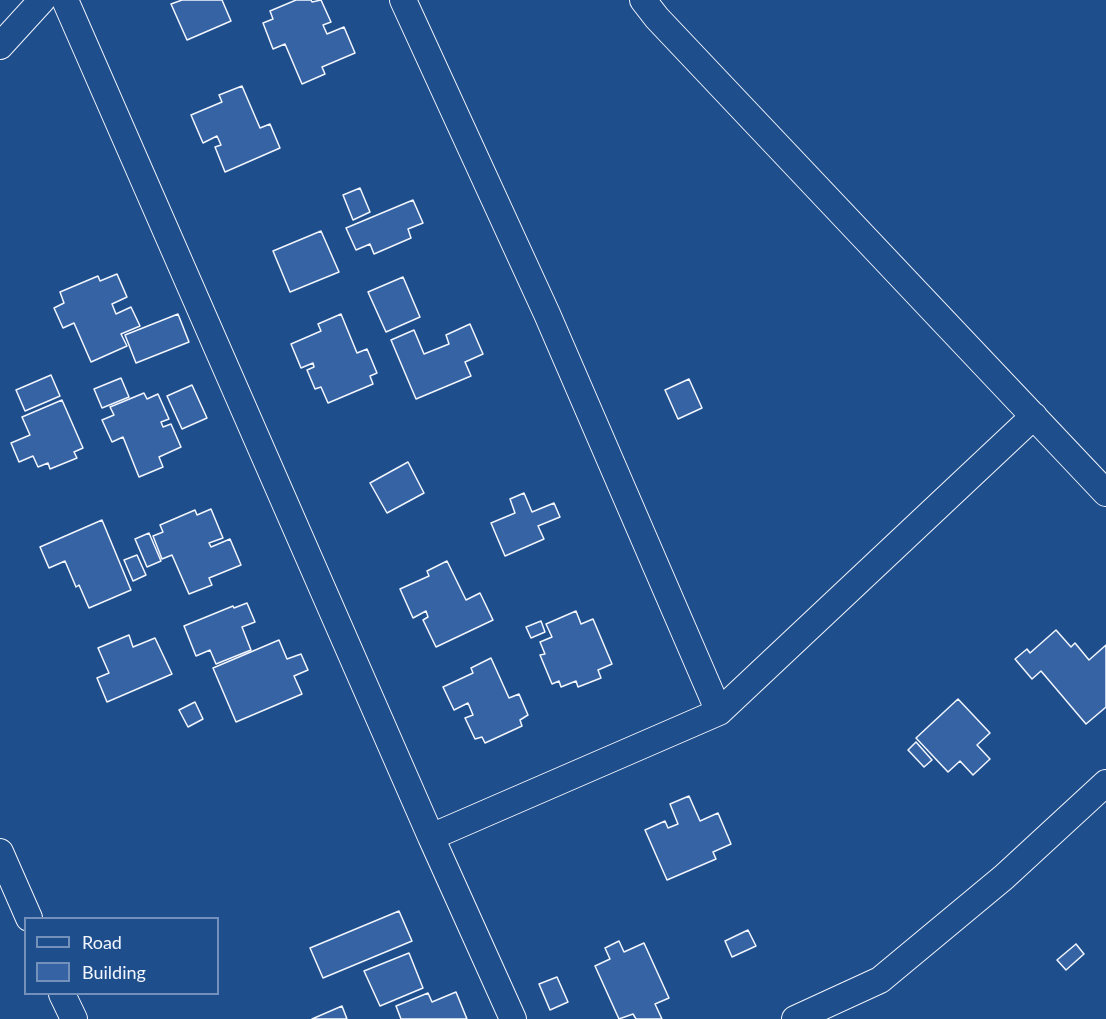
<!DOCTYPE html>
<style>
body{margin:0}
#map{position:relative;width:1106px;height:1019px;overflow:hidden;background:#1f4e8c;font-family:Lato,sans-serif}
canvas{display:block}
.legend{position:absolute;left:24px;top:917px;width:195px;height:78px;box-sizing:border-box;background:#1f4e8c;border:2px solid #7391ba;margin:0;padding:8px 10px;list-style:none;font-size:18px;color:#f2f6ff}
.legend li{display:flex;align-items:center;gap:12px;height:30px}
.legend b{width:30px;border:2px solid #7391ba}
</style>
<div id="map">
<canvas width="1106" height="1019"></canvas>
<ul class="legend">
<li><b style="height:8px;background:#1f4e8c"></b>Road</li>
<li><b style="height:16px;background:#3563a3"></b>Building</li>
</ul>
</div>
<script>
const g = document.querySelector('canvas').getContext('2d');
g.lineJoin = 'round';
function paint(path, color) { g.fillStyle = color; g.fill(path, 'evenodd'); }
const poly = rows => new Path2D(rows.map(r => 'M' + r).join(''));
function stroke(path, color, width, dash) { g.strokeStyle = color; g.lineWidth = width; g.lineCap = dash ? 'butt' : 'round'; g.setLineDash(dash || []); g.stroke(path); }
const building = poly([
 [182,0,222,0,231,21,187,40,171,4,182,0],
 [296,0,311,0,312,2,321,0,331,22,323,25,327,34,344,27,355,53,322,67,325,74,302,84,285,44,273,49,263,23,273,19,270,11,296,0],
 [242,86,260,128,270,124,280,148,225,172,215,147,221,145,217,136,203,143,191,115,222,102,219,95,242,86],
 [360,188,370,212,353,220,343,195,360,188],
 [413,200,423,223,408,229,411,238,374,254,370,244,356,250,346,228,413,200],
 [321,231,339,272,290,292,273,251,321,231],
 [117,274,127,297,112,304,116,314,131,307,140,326,121,334,127,346,91,362,74,323,63,328,54,308,64,303,60,292,98,276,100,281,117,274],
 [403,277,420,317,386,332,368,292,403,277],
 [178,314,189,342,136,363,125,335,178,314],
 [341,314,357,353,367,349,377,373,370,376,373,384,328,403,321,387,315,389,307,370,314,367,313,363,301,368,291,344,321,331,318,324,341,314],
 [470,324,483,354,465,362,471,376,416,399,391,340,414,330,424,354,449,344,446,335,470,324],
 [51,375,60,396,25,411,16,390,51,375],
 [121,378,129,397,102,408,94,389,121,378],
 [689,379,702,408,678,419,665,390,689,379],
 [192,385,207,418,182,429,167,396,192,385],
 [144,393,147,399,158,394,169,419,161,422,163,427,171,424,181,447,159,457,163,467,139,477,123,437,112,442,102,420,114,415,110,407,144,393],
 [62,400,83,448,74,452,77,458,50,469,48,463,38,467,33,456,19,462,11,443,30,435,22,417,62,400],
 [408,462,424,493,387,513,370,483,408,462],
 [524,493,532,512,554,503,560,517,538,526,544,539,505,556,491,523,515,513,510,499,524,493],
 [211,509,223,538,209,543,211,547,230,539,241,565,209,578,212,585,189,594,172,555,162,559,153,536,163,532,160,525,195,510,197,515,211,509],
 [102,520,131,590,89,608,79,585,76,587,65,561,49,568,40,547,102,520],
 [149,533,161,561,147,567,135,539,149,533],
 [137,555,146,575,133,581,124,560,137,555],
 [447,561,466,600,480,593,493,620,436,647,423,620,428,617,426,611,413,618,400,589,429,576,427,571,447,561],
 [247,603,255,622,242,627,251,650,216,664,210,650,196,656,184,626,233,606,234,608,247,603],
 [576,611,581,624,593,619,612,664,598,670,601,678,578,687,576,681,561,687,559,681,552,684,540,655,545,654,540,642,552,637,546,624,576,611],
 [541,621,545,632,531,638,526,627,541,621],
 [1056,630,1071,647,1075,643,1089,660,1106,645,1106,707,1086,724,1041,671,1032,679,1015,659,1027,649,1030,653,1056,630],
 [129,635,133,647,155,638,172,674,107,702,97,678,109,673,98,648,129,635],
 [279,640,287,659,301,654,308,670,294,676,302,694,236,722,213,668,279,640],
 [491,658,509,698,519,694,528,715,520,720,522,726,485,743,482,737,475,739,465,718,473,715,468,703,454,710,443,687,473,673,471,668,491,658],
 [958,699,990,733,977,745,990,759,973,775,960,761,948,772,916,738,958,699],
 [195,702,203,719,188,727,179,710,195,702],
 [916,742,932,760,924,767,908,750,916,742],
 [689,796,700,821,718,813,731,844,713,852,716,859,667,880,645,830,665,821,668,828,678,824,670,804,689,796],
 [399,911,412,941,323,978,310,948,399,911],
 [748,930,756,946,732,957,725,941,748,930],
 [619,941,624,952,644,943,669,998,655,1004,662,1019,636,1019,633,1014,619,1019,595,966,610,959,605,948,619,941],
 [1076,944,1084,954,1066,970,1057,960,1076,944],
 [409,953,423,988,380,1006,364,971,409,953],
 [557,977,568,1002,550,1010,539,984,557,977],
 [456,992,467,1019,401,1019,396,1006,428,993,432,1002,456,992],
 [342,1006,347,1019,312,1019,342,1006]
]);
paint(building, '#3563a3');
stroke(building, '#f2f6ff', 1.5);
const minor = poly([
 [65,0,431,837,719,712,1034,416],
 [403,0,547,314,719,712],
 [643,0,657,18,1106,493],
 [0,46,42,0],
 [431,837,513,1019],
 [0,852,29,918],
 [62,994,74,1019],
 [795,1019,880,980,1004,877,1106,783]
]);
stroke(minor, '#f2f6ff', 28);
stroke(minor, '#1f4e8c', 26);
</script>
